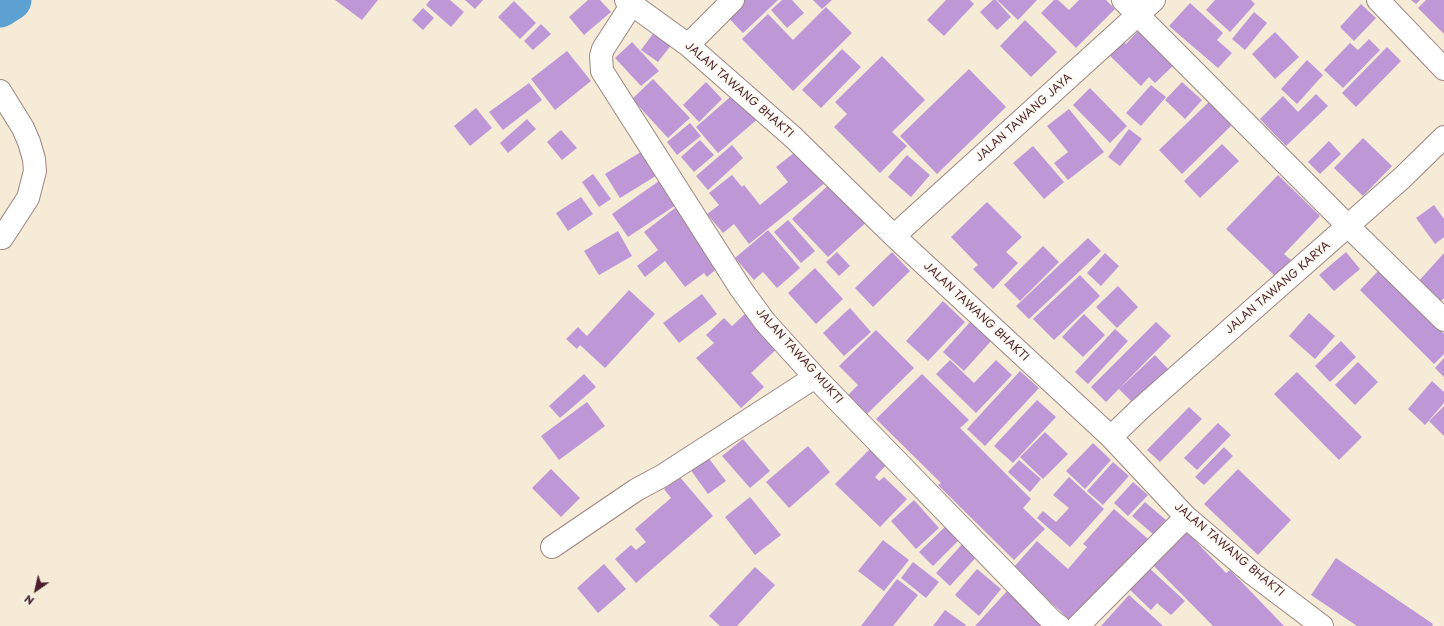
<!DOCTYPE html>
<style>
body{margin:0}
#map{position:relative;width:1444px;height:626px;overflow:hidden;background:#f6ebd7;font-family:"Playpen Sans",sans-serif}
canvas{display:block}
.north{position:absolute;left:16px;top:570px;width:40px;height:40px;-webkit-text-stroke:3px #fbf7ec;paint-order:stroke;rotate:214deg;font-size:11px;font-weight:700;line-height:16px;text-align:center;color:#4a1f2b}
.north::after{content:'';display:block;margin:auto;width:14px;height:18px;background:#4a1f2b;clip-path:polygon(50% 0,100% 100%,50% 72%,0 100%)}
</style>
<div id="map">
<canvas width="1444" height="626"></canvas>
<div class="north">N</div>
</div>
<script>
const g = document.querySelector('canvas').getContext('2d');
g.lineJoin = 'round';
const poly = rows => new Path2D(rows.map(r => 'M' + r).join(''));
function stroke(path, color, width, dash) { g.strokeStyle = color; g.lineWidth = width; g.lineCap = dash ? 'butt' : 'round'; g.setLineDash(dash || []); g.stroke(path); }
function paint(path, color) { g.fillStyle = color; g.fill(path, 'evenodd'); }
function drawText(font, color, halo, rows, align = 'center') {
  g.font = font + ' "Playpen Sans",sans-serif'; g.lineWidth = 3; g.setLineDash([]); g.textBaseline = 'middle'; g.strokeStyle = halo; g.fillStyle = color; for (const [text, x, y, turn = 0] of rows) {
    g.save(); g.translate(x, y); g.rotate((+turn || 0) * Math.PI / 180); g.textAlign = isNaN(turn) ? turn : align; if (halo) g.strokeText(text, 0, 0); g.fillText(text, 0, 0); g.restore();
  }
}
stroke(poly([
 [0,7,11,0]
]), '#5ca1d1', 41);
paint(poly([
 [335,0,378,0,362,20],
 [430,0,450,0,464,12,451,27,426,5],
 [465,0,483,0,475,9],
 [588,0,600,0,611,12,584,35,569,17],
 [736,0,778,0,743,33,723,12],
 [782,0,792,0,804,13,787,28,771,10],
 [813,0,832,0,822,9],
 [946,0,970,0,974,4,944,36,927,20],
 [993,0,996,0,1011,17,997,30,980,12],
 [997,0,1037,0,1018,20],
 [1054,0,1058,0,1069,10,1079,0,1106,0,1115,9,1076,48,1041,13],
 [1215,0,1251,0,1255,4,1230,32,1206,10],
 [1411,0,1420,0,1416,4],
 [1426,0,1444,0,1444,34,1418,8],
 [514,1,536,23,520,39,498,17],
 [1190,3,1223,33,1217,40,1232,53,1218,68,1169,26],
 [1361,4,1376,18,1354,41,1340,27],
 [826,7,852,33,793,91,742,39,768,14,793,40],
 [423,8,434,18,423,30,412,20],
 [1254,12,1267,23,1245,50,1232,39],
 [1025,20,1057,52,1031,77,1000,46],
 [541,24,551,34,533,50,524,41],
 [1139,30,1175,64,1155,83,1149,77,1141,86,1104,50,1117,36,1126,44],
 [655,31,672,44,658,62,641,50],
 [1275,32,1299,57,1275,79,1252,54],
 [1369,39,1380,50,1343,88,1324,70,1350,43,1358,50],
 [632,42,659,71,641,86,615,58],
 [1387,47,1401,61,1356,107,1342,93],
 [842,49,861,67,821,108,802,90],
 [567,51,591,81,555,110,531,79],
 [882,56,925,100,892,132,907,146,880,173,834,127,847,114,835,102],
 [1307,60,1323,75,1297,104,1281,89],
 [969,69,1006,107,937,174,900,136],
 [653,79,690,118,668,138,632,99],
 [706,82,722,99,699,122,683,105],
 [1182,82,1202,100,1185,119,1165,100],
 [529,83,542,100,503,130,489,112],
 [1151,85,1166,97,1141,126,1126,113],
 [1090,88,1127,126,1110,143,1073,105],
 [737,91,760,117,718,153,696,127],
 [1316,94,1328,106,1286,146,1260,119,1283,96,1298,112],
 [1211,100,1234,123,1182,174,1159,150],
 [476,108,492,128,470,146,454,126],
 [1069,109,1104,152,1068,180,1054,163,1068,152,1047,126],
 [527,119,536,129,508,153,500,143],
 [690,123,701,136,677,155,667,142],
 [1129,129,1142,139,1120,166,1108,157],
 [561,130,577,148,562,160,547,142],
 [1363,138,1392,166,1363,196,1334,168],
 [700,140,714,155,694,172,681,157],
 [1329,141,1341,154,1320,174,1308,162],
 [1222,144,1239,161,1200,198,1184,181],
 [732,145,743,158,708,190,696,176],
 [1033,146,1064,182,1044,199,1013,163],
 [799,149,826,182,749,244,734,224,723,233,707,214,719,205,709,193,732,175,742,187,744,185,760,205,788,182,776,167],
 [644,150,659,174,620,198,605,174],
 [907,155,930,175,911,197,888,177],
 [593,174,611,199,599,207,582,182],
 [1278,175,1320,216,1284,254,1291,260,1275,276,1226,229],
 [835,179,871,218,828,257,792,219],
 [659,181,676,205,628,237,612,214],
 [581,197,593,214,568,231,556,213],
 [987,202,1022,237,1006,252,1018,263,993,289,973,269,978,265,951,237],
 [1434,205,1444,219,1444,237,1435,244,1416,218],
 [675,208,720,266,707,277,704,273,685,287,665,261,645,277,637,266,658,250,644,232],
 [788,220,815,251,801,263,774,232],
 [768,230,800,268,777,288,763,272,754,280,735,258],
 [618,231,632,256,599,275,584,251],
 [1088,238,1101,251,1029,319,1016,306],
 [1043,246,1059,262,1020,301,1004,285],
 [837,252,850,266,839,276,826,262],
 [892,252,910,271,873,307,855,288],
 [1346,252,1360,269,1334,291,1319,275],
 [1105,253,1119,266,1101,286,1087,273],
 [1444,253,1444,298,1440,302,1417,283],
 [815,268,843,299,816,324,788,293],
 [1379,270,1444,334,1444,354,1434,364,1360,290],
 [1080,275,1100,296,1054,340,1033,319],
 [1118,286,1138,307,1117,328,1096,307],
 [629,290,655,314,605,368,580,345,577,349,566,339,578,327,587,336],
 [702,294,717,314,679,343,663,323],
 [943,301,965,322,928,361,906,341],
 [850,308,871,332,844,356,823,333],
 [748,311,780,346,751,373,764,387,741,408,696,358,714,343,706,335,724,318,732,326],
 [1309,313,1335,336,1315,359,1289,336],
 [1084,314,1105,335,1083,357,1062,337],
 [971,321,992,340,964,371,943,352],
 [1156,322,1171,336,1106,402,1091,387],
 [1115,329,1128,341,1088,384,1075,372],
 [876,330,914,368,866,415,847,396,858,385,839,366],
 [1341,341,1356,357,1330,382,1315,366],
 [1155,355,1168,369,1133,403,1119,389],
 [1444,358,1444,377,1435,368],
 [950,360,974,383,996,360,1012,375,976,413,936,374],
 [1358,362,1378,382,1355,405,1335,385],
 [1020,371,1039,388,985,446,967,429],
 [1297,372,1362,437,1339,460,1274,394],
 [584,374,596,387,560,418,549,406],
 [922,374,969,420,960,428,1031,499,1023,508,1045,529,1014,560,938,485,941,483,876,419],
 [1432,381,1444,392,1444,403,1425,425,1408,409],
 [1037,400,1056,417,1013,463,994,446],
 [587,402,605,426,559,460,541,436],
 [1444,406,1444,436,1429,421],
 [1189,407,1202,419,1160,462,1147,450],
 [1218,423,1231,435,1197,470,1184,458],
 [1045,432,1068,454,1043,479,1020,457],
 [743,439,770,471,750,488,722,456],
 [1093,443,1111,460,1085,489,1066,471],
 [808,446,830,472,789,508,766,482],
 [872,447,888,463,875,477,879,481,884,477,907,499,880,527,835,484],
 [1224,447,1233,456,1204,485,1195,477],
 [707,456,726,481,708,494,690,469],
 [1019,460,1041,479,1030,492,1008,472],
 [1113,462,1129,476,1103,505,1087,491],
 [551,469,580,498,561,517,532,488],
 [1238,469,1291,520,1258,555,1204,504],
 [679,476,713,516,636,583,615,559,631,545,636,550,646,542,635,529,671,498,664,489],
 [1069,477,1104,509,1070,547,1037,518,1043,511,1056,522,1069,508,1053,495],
 [1133,482,1148,495,1128,516,1114,503],
 [750,497,781,535,755,555,725,517],
 [914,500,939,528,916,549,891,521],
 [1145,502,1166,520,1153,534,1132,516],
 [1114,509,1148,539,1072,622,1013,568,1037,541,1068,569,1087,547,1083,544],
 [947,525,960,539,933,566,919,552],
 [1185,530,1226,573,1230,570,1284,626,1213,626,1151,563],
 [883,540,909,560,884,591,858,571],
 [965,541,979,554,950,586,936,573],
 [1336,558,1433,624,1432,626,1357,626,1311,595],
 [913,562,939,582,926,598,901,578],
 [604,564,626,589,598,613,577,588],
 [755,567,775,585,737,626,720,626,709,616],
 [1148,567,1185,601,1171,615,1157,603,1151,610,1128,588],
 [977,569,1001,589,979,616,955,595],
 [897,579,918,595,893,626,861,626],
 [1008,590,1043,626,975,626],
 [1129,595,1149,613,1163,626,1101,626],
 [945,610,966,625,965,626,933,626]
]), '#be97d6');
const minor = poly([
 [626,0,688,45,794,138,894,236,1111,437,1186,517,1253,574,1322,626],
 [1123,0,1348,226,1444,320],
 [1378,0,1444,69],
 [632,4,603,49,601,56,602,71,741,289,765,322,815,377,1052,621,1059,626],
 [688,45,733,0],
 [0,91,23,128,29,142,34,159,35,171,28,198,2,238],
 [894,236,1154,0],
 [1111,437,1140,409,1402,178,1444,137],
 [552,547,636,490,662,476,815,377],
 [1078,626,1186,517]
]);
stroke(minor, '#a08581', 24);
stroke(minor, '#fff', 22);
drawText('11px', '#4a1f2b', '#fbf7ec', [
 ["JALAN TAWANG BHAKTI",739,90,41],
 ["JALAN TAWANG JAYA",1024,118,-42],
 ["JALAN TAWANG KARYA",1278,288,-41],
 ["JALAN TAWANG BHAKTI",976,312,43],
 ["JALAN TAWAG MUKTI",799,356,48],
 ["JALAN TAWANG BHAKTI",1229,550,40]
]);
</script>
